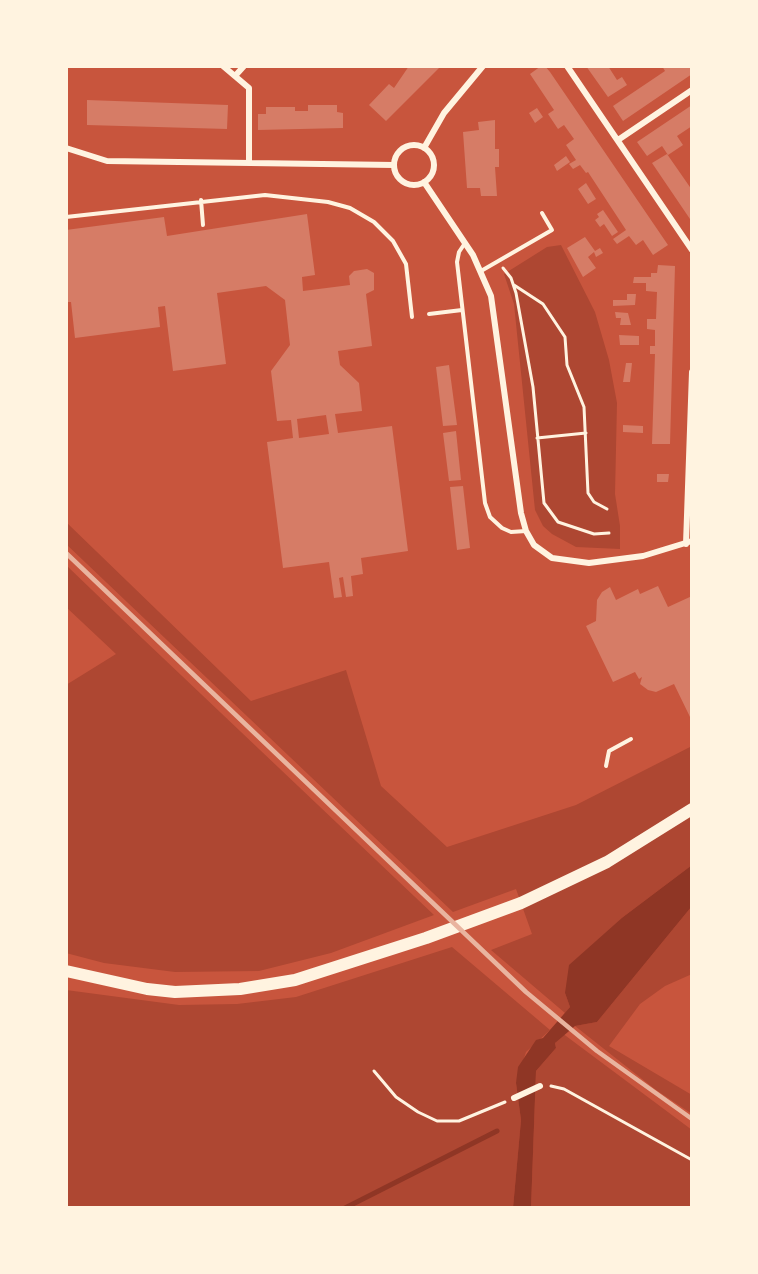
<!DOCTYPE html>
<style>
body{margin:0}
#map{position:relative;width:758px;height:1274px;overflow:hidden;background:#c8553d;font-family:Figtree,sans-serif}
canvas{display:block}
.frame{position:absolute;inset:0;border:68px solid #fff3e0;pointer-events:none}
</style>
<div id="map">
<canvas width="758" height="1274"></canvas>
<div class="frame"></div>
</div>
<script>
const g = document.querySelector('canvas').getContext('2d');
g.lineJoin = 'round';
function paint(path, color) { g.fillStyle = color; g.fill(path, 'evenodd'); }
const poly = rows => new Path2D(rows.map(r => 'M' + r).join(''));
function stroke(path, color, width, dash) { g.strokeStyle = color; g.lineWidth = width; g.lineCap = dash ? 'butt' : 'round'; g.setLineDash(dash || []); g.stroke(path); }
paint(poly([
 [561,245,595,312,609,360,617,403,615,494,620,526,620,549,576,547,552,534,543,526,535,510,514,304,504,274,547,247],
 [66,522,251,701,346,670,381,786,447,847,576,805,692,746,692,865,623,917,565,993,570,1007,565,1013,491,950,532,934,516,889,453,912,66,544],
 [66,565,143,639,434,915,331,953,259,971,175,972,104,963,66,953,66,685,116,654,66,607],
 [692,906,692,974,665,986,640,1004,609,1046,692,1095,692,1114,656,1090,575,1026,597,1022],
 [452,947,550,1030,526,1052,516,1083,521,1120,513,1208,66,1208,66,990,179,1005,237,1004,296,997],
 [562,1033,692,1130,692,1208,531,1208,536,1071,556,1048,555,1043]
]), '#ae4732');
paint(poly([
 [692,865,692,906,597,1022,575,1026,555,1043,556,1048,536,1071,531,1208,513,1208,521,1120,516,1083,518,1067,536,1040,543,1038,570,1007,565,993,569,965,623,917]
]), '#8f3625');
stroke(poly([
 [345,1208,497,1131]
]), '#8f3625', 5);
paint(poly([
 [409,66,441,66,386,121,369,105,389,84,394,88],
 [541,66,545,66,550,72,668,245,653,255,643,240,636,245,629,236,617,244,613,239,626,230,588,172,586,173,580,165,573,169,569,164,576,160,566,145,574,139,564,125,558,129,548,114,554,110,530,74],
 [586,66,608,66,617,80,622,77,627,85,608,97],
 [662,66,692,66,692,74,623,121,613,106,665,71],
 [87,100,228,105,227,129,87,125],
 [308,105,337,105,337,112,343,113,343,128,258,130,258,114,266,114,266,107,295,107,295,111,308,111],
 [692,105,692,126,677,136,683,145,668,155,662,146,647,156,637,142],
 [537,108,543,117,535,123,529,113],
 [495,120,495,149,499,149,499,167,495,167,497,196,481,196,480,188,467,188,463,132,479,130,478,122],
 [667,154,692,190,692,222,652,163],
 [566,156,570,162,557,171,554,165],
 [586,183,596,199,588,204,578,189],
 [603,210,618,232,612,236,604,224,600,227,595,220,599,217,597,214],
 [307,214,315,275,302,277,303,291,350,285,349,276,354,271,367,269,374,273,374,290,366,294,372,346,338,351,340,365,359,383,362,411,335,414,338,433,392,426,408,551,361,558,363,574,351,576,353,596,346,597,343,577,339,578,342,597,334,598,329,562,283,568,267,442,293,438,291,420,277,421,271,371,290,345,285,300,266,286,217,293,226,364,173,371,165,306,158,307,160,327,75,338,71,302,66,302,66,230,164,217,167,236],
 [326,415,329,434,299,438,297,419],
 [585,237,595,251,600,248,603,253,596,257,594,252,588,257,596,268,583,277,567,248],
 [658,265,675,266,670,444,652,444,655,354,650,354,650,346,655,346,655,330,647,329,647,319,656,319,657,292,646,291,646,283,633,283,634,277,651,277,651,273,657,273],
 [627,294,636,294,635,305,613,306,613,300,627,300],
 [615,312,628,313,631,325,620,325,621,318,616,318],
 [619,335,639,336,639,345,620,345],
 [626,363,632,363,630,382,623,382],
 [449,365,457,425,443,426,436,367],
 [623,425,643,426,643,433,623,432],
 [456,431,461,480,449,481,443,433],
 [657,474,669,474,668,482,657,482],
 [463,486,470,548,457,550,450,487],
 [658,586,668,607,692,596,690,717,674,684,656,692,648,690,640,684,642,677,639,679,635,672,613,682,586,626,596,621,597,600,602,592,610,587,616,600,638,589,640,594]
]), '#d67c66');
stroke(poly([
 [503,268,511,278,516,293,533,387,544,503,558,522,594,534,609,533],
 [514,285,543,304,565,337,567,365,584,407,588,493,594,502,607,509],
 [537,438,586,433],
 [374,1071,396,1097,418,1112,437,1121,459,1121,505,1102],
 [551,1086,564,1089,692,1160]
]), '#fff3e0', 3);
stroke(poly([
 [201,200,203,225],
 [66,217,265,195,328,202,350,208,374,222,393,241,406,264,412,317],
 [465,243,459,252,457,262,485,503,490,517,502,528,511,532,526,531],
 [481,271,552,230,542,213],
 [429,314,462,310],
 [606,766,609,751,631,739]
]), '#fff3e0', 4);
stroke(poly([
 [223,66,249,88,249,162],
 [567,66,692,250],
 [235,76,244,66],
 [618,140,692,90],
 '394 165a20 20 0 1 1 40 0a20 20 0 1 1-40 0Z',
 [66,148,107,161,394,165],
 [424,148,444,113,483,66],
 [424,182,473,255,491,296,521,513,526,531,534,545,552,558,589,563,643,556,692,541],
 [686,544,692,372],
 [514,1098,540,1086]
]), '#fff3e0', 6);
stroke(poly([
 [66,971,147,989,175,992,240,989,295,980,426,938,521,903,607,862,692,809]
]), '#fff3e0', 12);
stroke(poly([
 [66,553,526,992,597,1051,692,1119]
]), '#e9b49f', 4.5);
</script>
